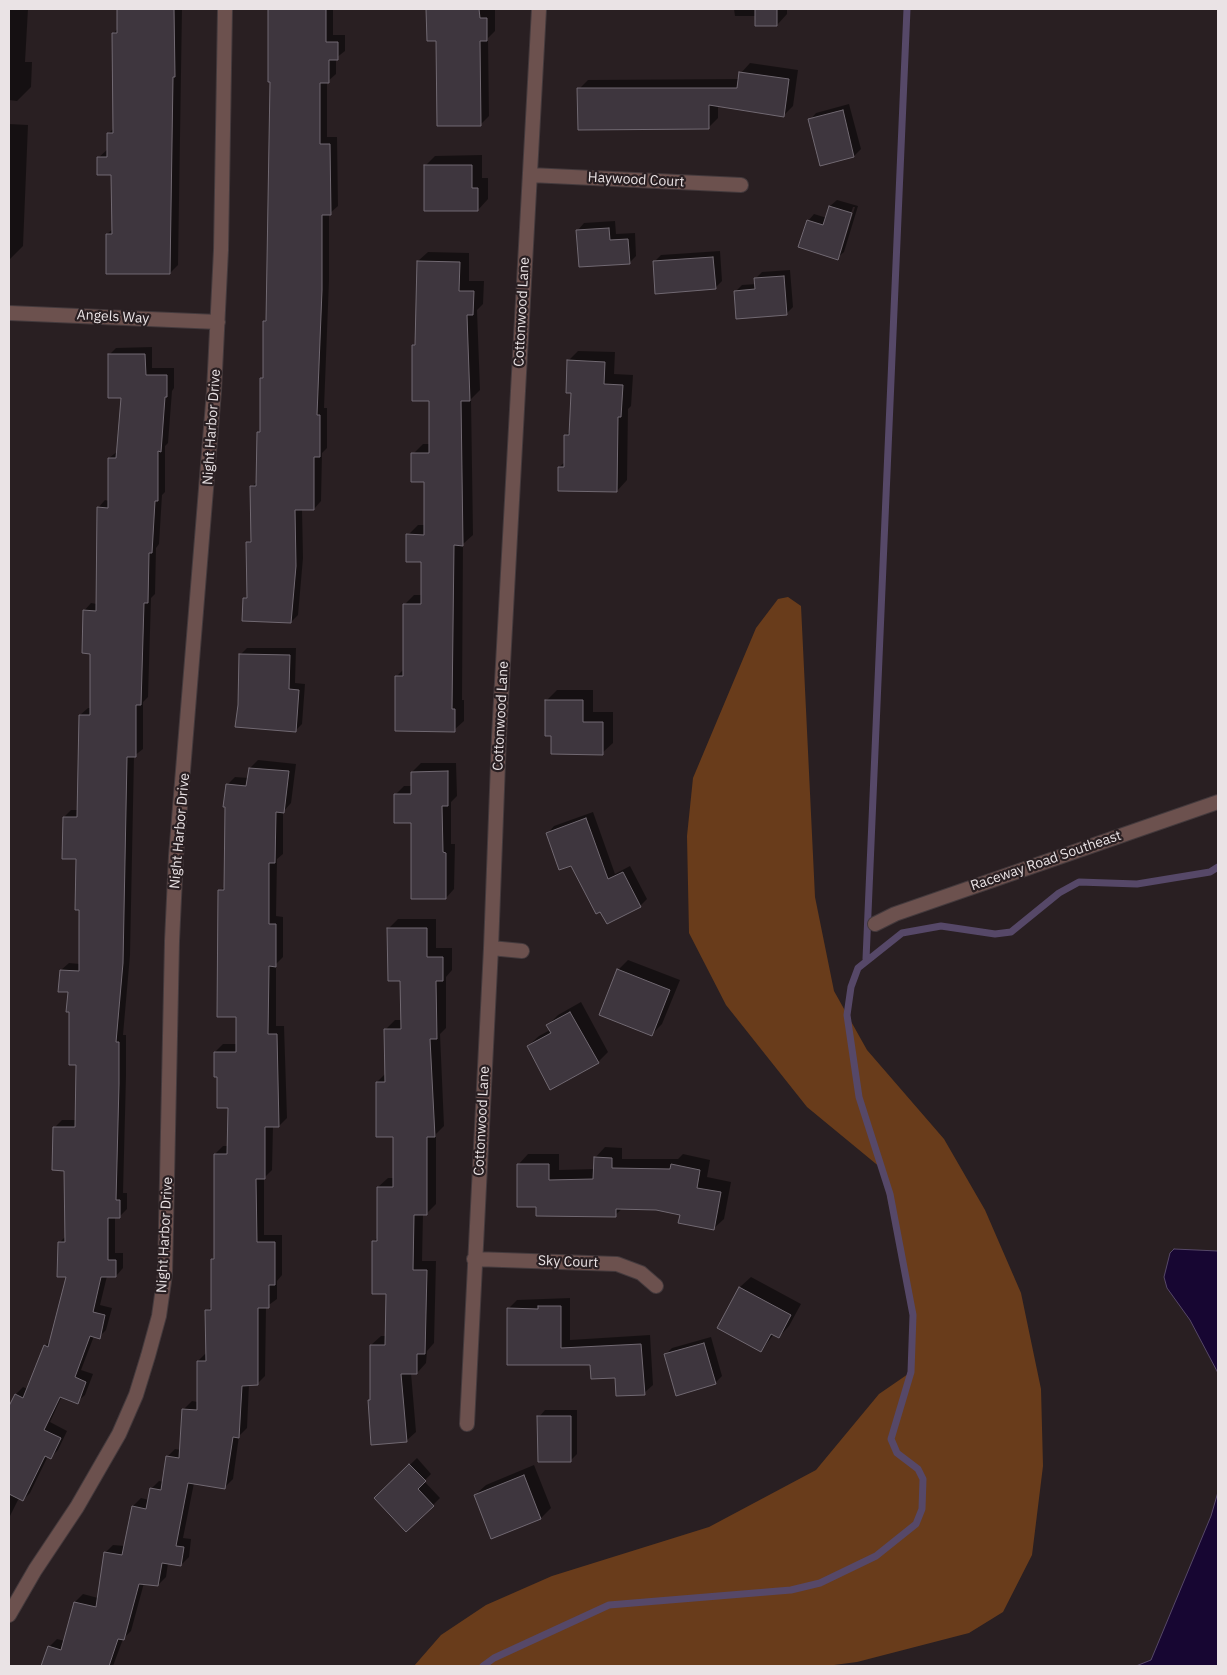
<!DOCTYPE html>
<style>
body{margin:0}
#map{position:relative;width:1227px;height:1675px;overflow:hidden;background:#291f22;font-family:"IBM Plex Sans",sans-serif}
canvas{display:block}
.frame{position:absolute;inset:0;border:10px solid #eae3e5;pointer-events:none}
</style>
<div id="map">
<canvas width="1227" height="1675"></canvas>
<div class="frame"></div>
</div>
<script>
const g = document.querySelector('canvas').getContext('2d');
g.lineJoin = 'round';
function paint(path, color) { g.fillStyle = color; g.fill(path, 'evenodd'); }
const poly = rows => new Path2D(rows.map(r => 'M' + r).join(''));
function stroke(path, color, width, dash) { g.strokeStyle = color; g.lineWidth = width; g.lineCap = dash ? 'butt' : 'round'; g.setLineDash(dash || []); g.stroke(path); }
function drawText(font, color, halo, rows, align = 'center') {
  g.font = font + ' "IBM Plex Sans",sans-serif'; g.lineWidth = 4.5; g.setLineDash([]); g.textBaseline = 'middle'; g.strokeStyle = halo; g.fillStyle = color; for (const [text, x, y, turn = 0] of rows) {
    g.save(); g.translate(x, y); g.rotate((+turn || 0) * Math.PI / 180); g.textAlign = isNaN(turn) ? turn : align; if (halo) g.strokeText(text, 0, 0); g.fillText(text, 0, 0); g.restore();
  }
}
paint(poly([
 [788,597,801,606,815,897,834,991,867,1050,944,1139,985,1210,1021,1293,1041,1389,1043,1466,1032,1555,1003,1612,969,1633,857,1662,826,1666,414,1666,441,1635,486,1605,552,1576,709,1527,816,1470,879,1394,911,1372,913,1315,881,1168,807,1107,726,1005,689,933,687,836,693,778,756,628,778,599]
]), '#693c1b');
const water = poly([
 [1174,1249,1218,1251,1218,1373,1190,1320,1167,1288,1164,1277,1170,1253,1174,1249],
 [1218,1492,1218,1666,1136,1666,1151,1660,1211,1516,1218,1492]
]);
paint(water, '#170632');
stroke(water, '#564868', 1);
paint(poly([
 [9,9,28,9,25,62,32,62,31,87,17,101,9,100],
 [119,9,182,9,178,265,170,273,107,234,113,229,112,174,98,158,108,149,108,134,114,128,113,34,118,28],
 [269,9,333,9,333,35,345,35,345,51,336,58,336,74,327,82,327,137,337,137,338,206,329,214,329,281,324,408,327,408,327,448,322,453,321,501,314,509,302,509,303,558,298,615,291,622,244,599,248,595,248,543,252,538,252,487,257,481,258,433,261,430,262,379,264,376,264,321,267,318,271,81],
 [428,9,495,10,495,31,488,38,489,116,480,125,438,40,428,40],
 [734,9,787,9,787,14,777,25,757,16,735,16],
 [750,63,798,70,793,106,783,116,718,106,718,118,708,128,579,89,588,80,740,79,741,73],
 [849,104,861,149,854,156,821,164,810,120,816,113],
 [9,124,28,125,23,246,9,260],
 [482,155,482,178,488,178,488,199,478,210,425,166,435,156],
 [837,200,858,206,844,252,837,258,808,221,814,214,827,218,830,206],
 [853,207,855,207,841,252,839,252],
 [615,221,616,234,635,233,636,256,629,263,578,230,584,223],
 [720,251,722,281,715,288,654,262,661,255],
 [428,252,469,253,469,281,484,281,483,304,477,310,480,390,471,399,473,535,463,544,462,700,464,700,464,721,454,730,396,677,404,669,404,605,414,595,422,595,422,561,408,535,418,525,426,525,425,480,413,454,423,444,430,444,430,400,413,346,416,343,418,261],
 [790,270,793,307,786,314,736,291,742,285,756,284,755,279,762,272],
 [152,347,152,368,174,368,174,388,172,391,168,443,165,446,165,492,162,495,159,544,156,548,155,594,151,598,148,697,143,702,143,749,134,756,130,955,123,1035,126,1035,126,1076,123,1193,127,1193,127,1209,120,1216,115,1216,115,1253,123,1253,123,1268,116,1276,107,1276,100,1305,112,1308,106,1330,99,1337,94,1336,81,1370,93,1374,85,1395,77,1402,62,1396,50,1422,67,1431,58,1450,51,1457,48,1456,30,1493,23,1500,19,1498,9,1518,9,1409,16,1394,23,1387,28,1389,45,1346,52,1339,67,1276,59,1243,66,1236,65,1169,55,1127,62,1120,77,1120,77,1064,69,991,61,970,69,963,80,964,77,858,64,817,71,810,79,810,80,715,88,708,91,708,91,652,84,611,91,603,97,604,98,508,105,500,109,501,109,458,118,451,122,396,109,355,116,348],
 [578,351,615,352,614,374,633,375,631,406,628,409,627,480,617,491,559,467,565,462,565,436,570,431,572,392,568,361],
 [247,648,296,648,295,683,305,684,302,724,295,731,240,705,240,655],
 [557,690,593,690,593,712,613,712,613,743,602,753,546,701],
 [258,760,296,764,291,803,283,812,283,854,277,859,276,916,283,917,283,957,276,964,276,1026,284,1026,287,1118,279,1126,273,1126,272,1170,264,1178,264,1235,282,1235,282,1275,277,1281,277,1299,266,1307,265,1376,257,1384,249,1384,247,1428,239,1436,233,1479,225,1487,194,1483,183,1538,191,1539,189,1557,181,1565,168,1563,166,1577,158,1585,144,1583,131,1631,123,1639,113,1666,42,1666,49,1647,57,1639,65,1641,75,1602,83,1594,98,1598,105,1553,113,1545,125,1546,133,1506,141,1498,149,1500,151,1489,159,1481,164,1482,167,1457,175,1449,181,1450,184,1409,192,1401,198,1402,198,1361,206,1353,207,1311,212,1306,212,1259,215,1256,215,1154,223,1146,229,1146,229,1107,219,1076,215,1052,223,1044,237,1044,237,1016,220,891,226,885,227,785,235,777,249,778,250,768],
 [421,763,456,763,457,796,451,802,451,844,455,844,454,889,446,898,412,822,395,795,404,786,412,786,412,772],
 [593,812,615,874,630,866,647,899,640,906,572,865,548,833,554,826],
 [398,919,436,919,436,948,452,948,452,970,446,977,446,1028,440,1034,444,1126,436,1134,436,1204,426,1214,423,1214,422,1261,436,1261,434,1343,427,1351,426,1363,417,1373,411,1373,416,1432,406,1441,369,1400,371,1399,371,1345,381,1336,387,1336,388,1293,374,1241,378,1237,378,1187,388,1178,394,1178,395,1136,377,1082,386,1073,385,1030,395,1020,402,1020,401,980,388,929],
 [628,960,680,980,662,1024,652,1034,618,970],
 [581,1002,608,1052,598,1062,528,1046,539,1036,550,1030,548,1025,558,1015],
 [605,1147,622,1148,622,1159,678,1159,683,1154,710,1160,707,1177,731,1182,724,1219,713,1229,682,1214,656,1209,623,1208,615,1215,538,1206,518,1165,528,1154,559,1154,559,1170,595,1169,595,1158],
 [751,1277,801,1304,789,1326,779,1337,774,1334,761,1351,718,1328,740,1287],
 [570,1298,570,1340,650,1335,653,1385,644,1393,591,1364,508,1364,508,1309,517,1300],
 [711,1337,722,1376,715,1383,665,1355,672,1348],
 [545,1410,577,1410,577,1454,570,1461,539,1417],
 [417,1458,431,1474,424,1481,440,1498,407,1531,376,1498],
 [534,1465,551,1508,541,1518,475,1495,486,1485]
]), '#0007');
stroke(poly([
 [866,959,907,9],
 [483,1666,494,1658,609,1605,791,1590,820,1583,876,1556,916,1524,922,1509,923,1479,918,1469,897,1453,891,1439,911,1372,913,1315,890,1194,859,1097,847,1015,851,987,858,968,902,933,941,926,995,934,1011,932,1059,893,1079,882,1137,884,1210,872,1218,867]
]), '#564868', 7);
const building = poly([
 [117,9,174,9,175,77,173,77,170,274,106,274,106,234,112,234,111,175,97,175,97,157,107,157,107,133,113,133,112,33,117,33,117,9],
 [268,9,326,9,326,42,338,42,338,60,329,60,329,83,320,83,320,144,330,144,331,215,322,215,322,290,317,415,320,415,320,457,314,457,314,510,295,510,296,566,291,623,242,621,243,598,247,598,246,542,251,542,250,486,256,486,257,432,260,432,260,378,263,378,263,321,266,321,270,82,268,82,268,9],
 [426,9,479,9,480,18,487,18,487,41,480,41,481,126,437,126,436,41,427,41,426,9],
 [755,9,777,9,777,26,755,26,755,9],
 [739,72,789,79,784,117,709,105,709,129,578,130,577,88,737,88,739,72],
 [843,110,854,157,820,166,808,119,843,110],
 [424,165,472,165,472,188,478,188,478,211,424,211,424,165],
 [829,206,852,213,838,260,798,247,807,220,823,225,829,206],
 [609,228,610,240,628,239,630,264,579,267,576,230,609,228],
 [713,257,716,289,655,294,653,261,713,257],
 [417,261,460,262,459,291,474,291,473,315,467,315,470,401,461,401,463,546,454,545,452,709,455,709,455,732,395,731,395,676,403,676,403,604,421,604,421,562,406,562,406,534,424,535,424,482,411,482,411,453,429,453,429,401,412,401,412,345,415,345,417,261],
 [784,276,787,315,736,319,734,291,755,289,754,278,784,276],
 [108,354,145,354,146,375,167,375,167,397,165,397,161,452,158,451,158,501,155,501,152,553,149,553,148,603,144,603,141,705,136,705,136,757,127,757,123,963,116,1042,119,1042,119,1084,116,1200,120,1200,120,1218,108,1218,108,1260,116,1260,116,1277,101,1277,93,1312,105,1315,100,1339,90,1336,75,1377,86,1382,78,1404,60,1397,44,1430,61,1438,51,1459,45,1456,23,1501,9,1494,9,1406,15,1394,23,1398,44,1345,48,1347,66,1277,57,1277,58,1242,65,1242,64,1171,52,1170,53,1127,75,1127,76,1065,69,1065,69,1012,66,1012,68,992,58,992,60,970,79,971,79,910,75,910,76,859,62,859,63,817,77,817,79,715,90,715,90,654,82,653,83,610,96,611,97,507,108,508,108,458,116,458,121,398,108,398,108,354],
 [567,360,605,362,604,384,623,385,621,417,618,417,617,492,558,491,558,467,564,467,564,435,569,435,571,393,566,393,567,360],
 [239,654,290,655,289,689,299,690,296,732,235,727,238,705,239,654],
 [545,700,583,700,583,722,603,722,603,755,551,754,551,736,545,736,545,700],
 [249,768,289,771,284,813,276,812,275,863,269,863,269,924,276,924,276,967,269,966,268,1034,277,1034,279,1127,265,1127,265,1179,256,1179,257,1242,275,1242,275,1285,269,1285,269,1308,258,1308,258,1385,242,1386,239,1438,233,1437,225,1489,188,1483,176,1546,184,1547,181,1566,162,1563,158,1586,139,1584,124,1640,118,1639,109,1666,41,1666,48,1646,61,1650,74,1602,96,1607,104,1552,122,1555,132,1506,146,1509,150,1488,161,1490,166,1456,179,1458,182,1409,197,1410,197,1361,206,1361,205,1310,211,1310,211,1259,214,1259,214,1154,227,1154,228,1108,217,1108,217,1077,214,1077,214,1052,236,1052,236,1017,217,1017,218,890,224,890,225,807,223,807,226,784,246,786,249,768],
 [448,771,448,806,442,806,443,852,446,853,446,899,411,899,411,823,394,823,394,794,411,794,411,772,448,771],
 [586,818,608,879,623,872,641,907,607,924,600,912,596,914,571,866,559,870,546,833,586,818],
 [387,928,427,928,427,957,443,957,443,981,436,981,437,1039,430,1039,435,1137,427,1137,427,1215,414,1215,413,1270,427,1270,425,1354,417,1354,417,1374,401,1374,407,1442,371,1445,368,1400,370,1400,370,1345,385,1345,386,1294,372,1294,372,1241,377,1241,377,1187,393,1187,393,1137,376,1137,376,1082,385,1082,384,1029,401,1029,400,981,388,981,387,928],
 [617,969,670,990,652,1036,599,1015,617,969],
 [570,1012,599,1063,550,1090,527,1046,551,1033,546,1025,570,1012],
 [594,1157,612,1158,612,1168,670,1169,671,1164,700,1170,697,1188,721,1192,714,1230,678,1223,680,1215,656,1210,616,1209,616,1217,536,1216,536,1207,517,1207,517,1164,549,1164,549,1180,593,1179,594,1157],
 [739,1287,791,1315,779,1338,771,1334,761,1352,717,1328,739,1287],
 [538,1306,561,1306,561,1348,641,1344,645,1395,616,1396,615,1378,591,1379,590,1365,507,1365,507,1308,538,1309,538,1306],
 [704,1343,716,1384,676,1396,664,1354,704,1343],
 [537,1416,571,1416,571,1462,538,1462,537,1416],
 [409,1464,426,1481,418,1489,434,1506,406,1532,374,1498,409,1464],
 [524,1475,541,1519,491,1539,474,1495,524,1475]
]);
paint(building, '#3e363e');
stroke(building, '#716972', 1);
const minor = poly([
 [530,175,741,185],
 [9,313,218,322],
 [875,924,895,914,1218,802],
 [491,948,522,951],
 [474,1259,617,1264,641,1273,656,1286],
 [467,1424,491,948,499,737,539,9],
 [9,1615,35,1570,77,1507,119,1434,136,1395,148,1356,159,1316,165,1274,172,941,176,856,214,391,221,250,225,9]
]);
stroke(minor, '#443a3d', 16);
stroke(minor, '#6c514e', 14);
drawText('14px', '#eae3e5', '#291f22', [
 ["Haywood Court",636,180,3],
 ["Cottonwood Lane",522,312,-87],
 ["Angels Way",113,317,3],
 ["Night Harbor Drive",212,427,-86],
 ["Cottonwood Lane",501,716,-87],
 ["Night Harbor Drive",180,831,-85],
 ["Raceway Road Southeast",1046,861,-19],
 ["Cottonwood Lane",482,1121,-87],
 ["Night Harbor Drive",165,1235,-87],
 ["Sky Court",568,1262,2]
]);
</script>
